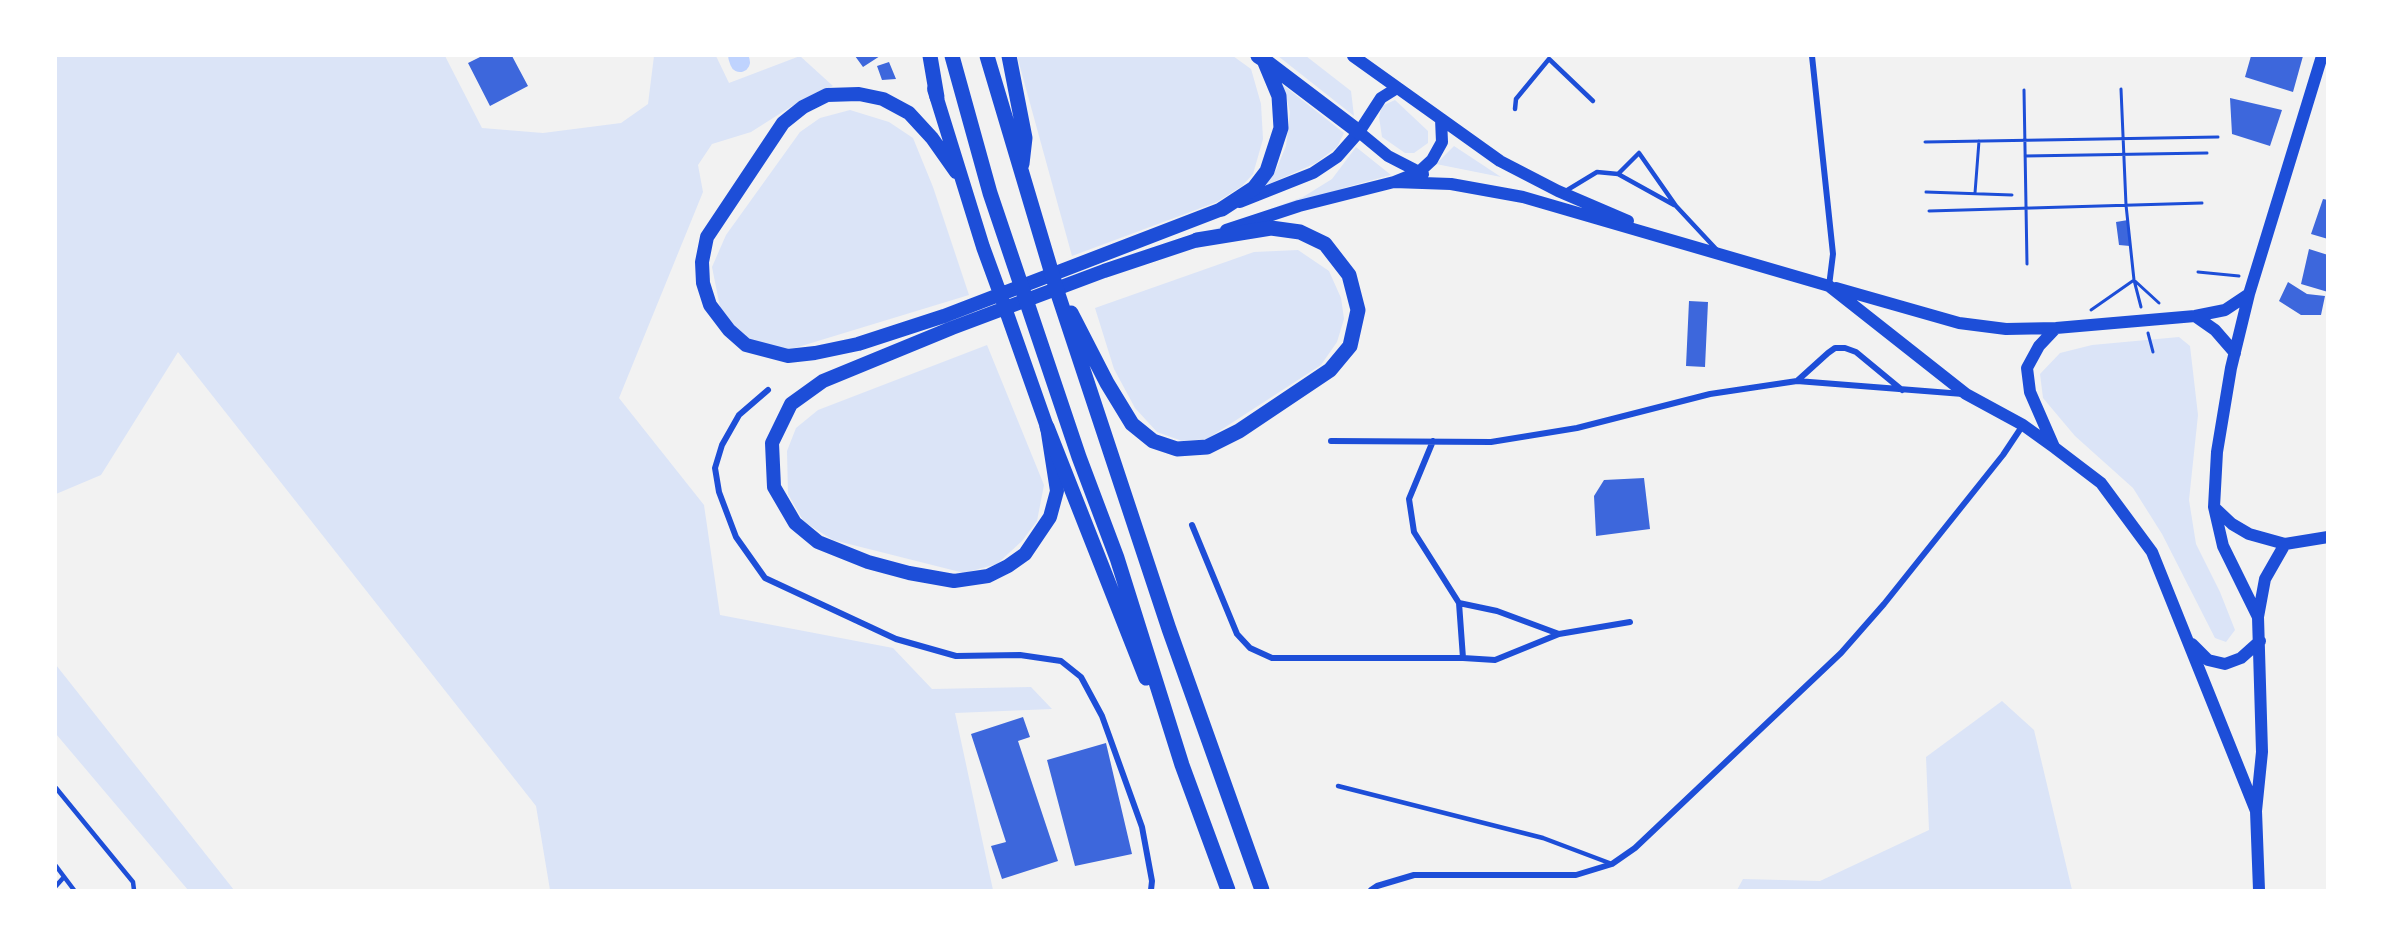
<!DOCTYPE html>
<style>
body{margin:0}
#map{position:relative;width:2383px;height:946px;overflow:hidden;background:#f2f2f2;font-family:Barlow,sans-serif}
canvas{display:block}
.frame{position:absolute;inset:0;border:57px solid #fff;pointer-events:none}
</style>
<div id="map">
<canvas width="2383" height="946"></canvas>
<div class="frame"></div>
</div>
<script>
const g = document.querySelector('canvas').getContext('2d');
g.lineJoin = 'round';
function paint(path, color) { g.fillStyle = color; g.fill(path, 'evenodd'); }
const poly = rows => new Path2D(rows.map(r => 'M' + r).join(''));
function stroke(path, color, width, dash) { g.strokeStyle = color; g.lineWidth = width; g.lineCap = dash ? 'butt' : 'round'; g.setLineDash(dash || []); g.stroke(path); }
paint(poly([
 [56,56,445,56,482,128,543,133,621,123,648,104,654,56,716,56,729,83,800,56,833,86,792,106,751,132,712,144,698,165,703,192,619,398,704,505,720,615,893,648,932,689,1031,687,1052,709,955,713,993,890,550,890,536,806,178,352,101,475,56,494],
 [1017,56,1233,56,1251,69,1261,104,1263,139,1253,174,1242,186,1217,202,1072,256],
 [1278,56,1306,56,1351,91,1354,116],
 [1283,85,1344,133,1337,147,1316,163,1260,188,1276,170,1286,146,1290,112],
 [1395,100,1428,131,1428,143,1414,153,1405,153,1382,137,1379,117,1382,106],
 [850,110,889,122,913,138,933,187,969,295,785,351,760,346,740,335,721,312,712,267,726,235,800,132,820,118],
 [1454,146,1501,177,1436,164],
 [1356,147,1391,175,1347,187,1202,237,1201,234,1303,197,1332,179],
 [1298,250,1329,271,1341,298,1344,319,1337,342,1321,365,1207,439,1182,441,1157,432,1135,408,1114,369,1095,308,1254,252],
 [2179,337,2190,346,2198,415,2189,500,2196,544,2220,592,2235,630,2226,642,2215,638,2162,534,2133,488,2075,436,2043,398,2040,374,2060,353,2092,345],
 [987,345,1044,485,1037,521,1022,541,997,564,964,573,833,540,804,522,788,494,787,451,796,428,818,410],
 [56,665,234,890,188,890,56,734],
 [2002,701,2034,730,2072,890,1737,890,1743,879,1820,881,1929,830,1926,757]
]), '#dbe4f7');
stroke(poly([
 [738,56,740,62]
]), '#bfd3fe', 20);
paint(poly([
 [482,56,512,56,528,86,490,106,468,63],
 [855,56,880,56,863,67],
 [2251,56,2303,56,2293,92,2245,77],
 [889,62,896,79,882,80,877,66],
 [2230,98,2282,110,2270,146,2232,134],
 [2323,199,2328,200,2328,239,2311,234],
 [2128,220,2130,246,2119,245,2116,222],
 [2309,249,2328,255,2328,292,2301,284],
 [2288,282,2307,294,2325,296,2321,315,2301,315,2279,301],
 [1689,301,1708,302,1705,367,1686,366],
 [1644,478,1650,529,1596,536,1594,496,1604,480],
 [1023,717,1030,737,1018,741,1058,861,1002,879,991,846,1006,842,971,734],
 [1106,743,1132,854,1075,866,1047,760]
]), '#3d67dc');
stroke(poly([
 [2121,89,2126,205,2134,280,2141,307],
 [2024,90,2027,264],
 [1925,142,2218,137],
 [2025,156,2207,153],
 [1926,192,2012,195],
 [1975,193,1979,141],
 [1929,211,2202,203],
 [2198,272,2239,276],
 [2135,281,2159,303],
 [2091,310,2134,280],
 [2148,333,2153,352]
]), '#1d4ed8', 3);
stroke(poly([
 [1515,109,1516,99,1549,59,1593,101],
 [1618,174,1639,153,1676,206,1717,250],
 [1564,192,1597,172,1618,174,1674,205],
 [1338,786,1543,838,1612,864],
 [56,788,133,882,134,890],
 [56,866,74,890],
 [56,886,64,877]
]), '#1d4ed8', 4.5);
stroke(poly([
 [1812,56,1833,254,1829,286],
 [1797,381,1828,353,1835,348,1845,348,1856,352,1902,390],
 [768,390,739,415,722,445,715,468,719,492,736,537,765,578,896,639,956,656,1020,655,1061,661,1081,677,1102,716,1142,827,1152,881,1151,890],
 [1331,441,1491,442,1577,428,1710,394,1797,381,1963,394],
 [1433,441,1409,499,1414,532,1459,603,1463,658,1495,660,1559,634,1630,622],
 [1192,525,1237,634,1250,648,1272,658,1463,658],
 [1459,603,1497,611,1559,634],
 [1371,890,1377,886,1414,875,1576,875,1612,864,1635,848,1841,653,1884,604,2003,455,2023,425]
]), '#1d4ed8', 6);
stroke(poly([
 [1353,56,1500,161,1558,191,1628,221],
 [1359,132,1388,156,1423,174],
 [1394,182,1451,184,1523,197,1829,286,1966,394,2023,425,2055,448,2101,483,2152,552,2256,811],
 [1240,202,1313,173,1337,157,1359,132,1381,98,1397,88],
 [1226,230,1299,206,1394,182,1419,172,1432,160,1442,142,1441,119],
 [1836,288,1959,323,2006,329,2056,328,2195,316,2225,310,2249,294],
 [2195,316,2215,330,2235,353],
 [2054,447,2030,392,2027,368,2039,346,2056,328],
 [2215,508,2232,524,2249,534,2285,544,2328,537],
 [2258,617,2265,579,2285,544],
 [2192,644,2208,660,2225,664,2241,658,2260,641],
 [2259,890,2256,811,2262,752,2258,617,2223,546,2214,507,2217,452,2231,368,2249,294,2322,56]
]), '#1d4ed8', 12);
stroke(poly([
 [934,89,983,247,998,288,1047,427,1057,491,1050,517,1025,554,1008,566,988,576,954,581,909,573,868,562,818,542,795,523,774,487,772,443,791,404,823,381,952,328,1104,271,1197,240],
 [956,172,932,138,909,113,883,99,859,94,827,95,803,107,783,123,707,237,702,262,703,283,710,305,729,330,746,345,788,356,815,353,858,344,944,316,1222,209]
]), '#1d4ed8', 14);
stroke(poly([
 [930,56,937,97],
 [952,56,990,193,1079,457,1117,558,1182,765,1228,890],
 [987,56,1058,294,1169,629,1262,890],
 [1009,56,1025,138,1022,164],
 [1264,60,1359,132],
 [1222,209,1254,188,1267,171,1281,128,1279,96,1264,60,1258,56],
 [1071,313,1107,383,1132,424,1153,441,1177,449,1207,447,1239,431,1330,370,1350,346,1358,310,1349,275,1325,244,1300,232,1271,228,1197,240],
 [1047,427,1146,678]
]), '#1d4ed8', 15);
</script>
